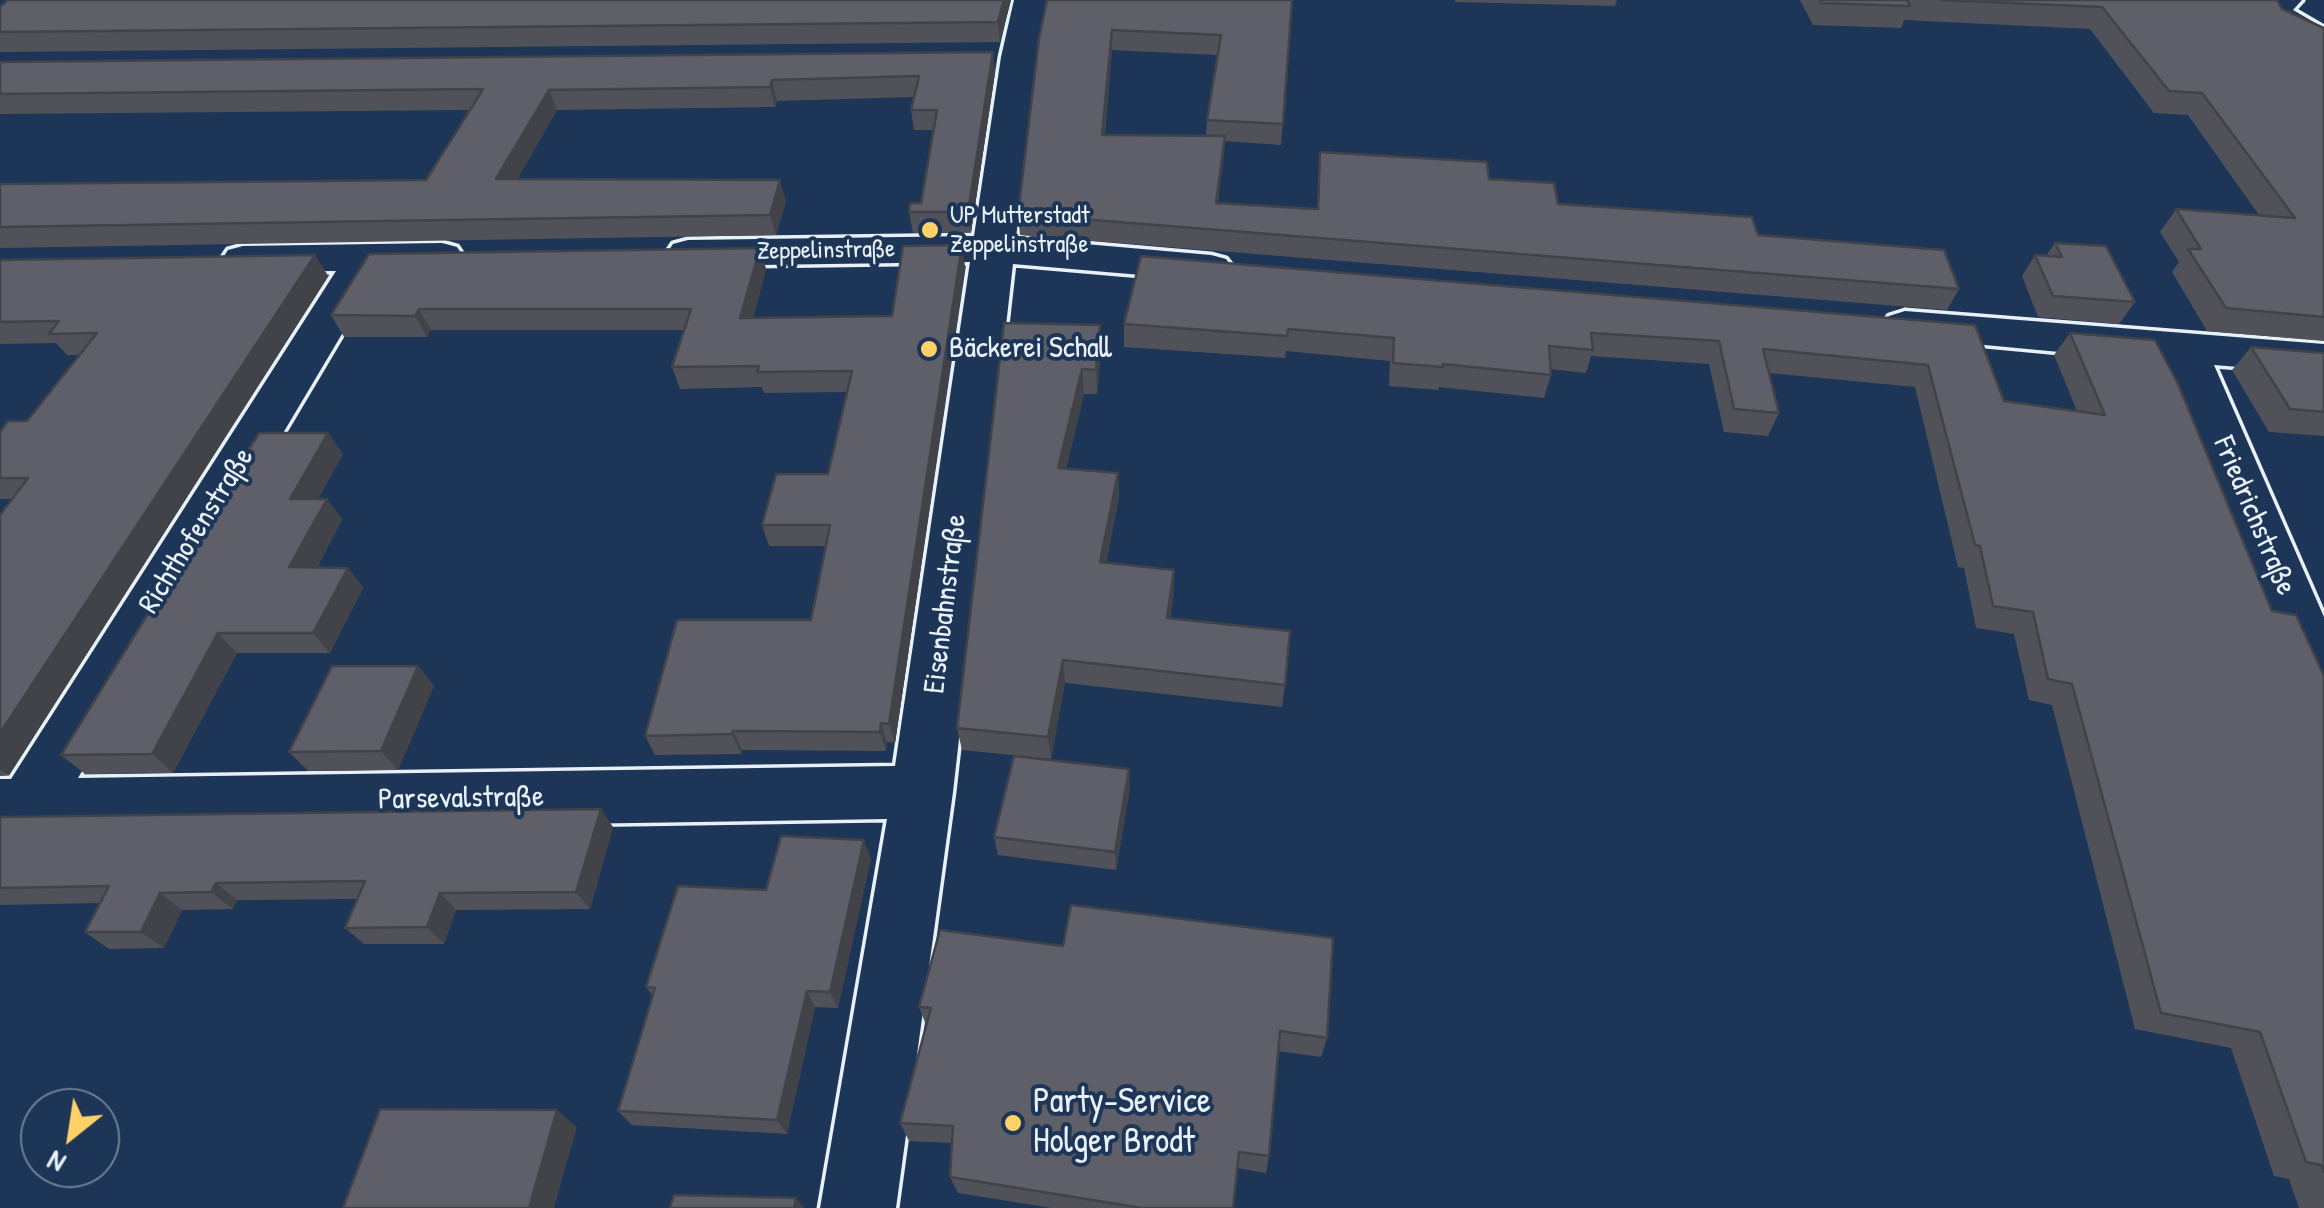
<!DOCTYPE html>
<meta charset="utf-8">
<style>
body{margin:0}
#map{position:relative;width:2324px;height:1208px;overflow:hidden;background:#1d3557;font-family:"Patrick Hand",sans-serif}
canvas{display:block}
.north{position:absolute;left:20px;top:1088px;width:100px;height:100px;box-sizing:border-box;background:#1d3557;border:2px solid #6e8097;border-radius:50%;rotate:210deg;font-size:28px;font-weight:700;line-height:40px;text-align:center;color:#e8f1f8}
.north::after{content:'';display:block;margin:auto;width:35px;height:45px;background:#ffd166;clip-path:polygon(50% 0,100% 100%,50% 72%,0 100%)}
</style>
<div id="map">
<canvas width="2324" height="1208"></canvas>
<div class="north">N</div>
</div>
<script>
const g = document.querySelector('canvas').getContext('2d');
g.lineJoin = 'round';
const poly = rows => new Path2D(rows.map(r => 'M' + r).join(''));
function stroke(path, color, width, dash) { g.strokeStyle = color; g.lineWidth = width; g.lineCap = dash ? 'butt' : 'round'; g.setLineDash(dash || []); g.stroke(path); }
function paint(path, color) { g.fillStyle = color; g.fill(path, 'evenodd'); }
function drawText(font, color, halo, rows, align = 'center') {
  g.font = font + ' "Patrick Hand",sans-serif'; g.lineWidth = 8; g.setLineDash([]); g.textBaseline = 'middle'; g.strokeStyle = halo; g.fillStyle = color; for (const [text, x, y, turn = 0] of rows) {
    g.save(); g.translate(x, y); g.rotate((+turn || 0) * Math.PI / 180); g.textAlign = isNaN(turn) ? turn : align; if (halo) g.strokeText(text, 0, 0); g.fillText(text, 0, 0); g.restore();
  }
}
const minor = poly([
 [1014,0,1048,0,1037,57,1016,238,1211,255,1226,259,1233,268,1226,277,1211,281,1013,264,953,792,896,1208,820,1208,887,819,0,833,0,779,11,779,336,271,243,272,228,268,222,259,228,250,243,246,442,243,457,247,463,256,457,265,442,269,380,270,78,778,895,766,970,262,688,266,673,262,667,253,673,244,688,240,974,236,1001,57,1014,0],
 [1905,311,2324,344,2324,374,2214,365,2324,617,2324,707,2304,700,2295,683,2166,362,1889,336,1882,326,1889,316,1905,311]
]);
const major = poly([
 [2302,0,2293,10,2324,28,2324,52,2270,29,2257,8,2263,0,2302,0]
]);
stroke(minor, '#e8f1f8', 7);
stroke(major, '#e8f1f8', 7);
paint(minor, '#1d3557');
paint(major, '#1d3557');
paint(poly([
 [8,0,1011,0,1000,42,0,52,0,7],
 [1047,0,1292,0,1281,145,1224,141,1218,203,1317,209,1320,152,1489,179,1558,204,1758,235,1959,289,1947,310,1020,235,1018,214],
 [1112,50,1217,55,1207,120,1206,135,1105,135],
 [1455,0,1617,0,1615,6,1455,2],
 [1800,0,2277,0,2282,9,2324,28,2324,341,2207,331,2172,272,2179,262,2160,232,2176,209,2259,215,2188,115,2154,113,2090,29,1904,20,1901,28,1813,25],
 [993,52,995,72,971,232,913,233,909,212,921,203,934,130,914,130,911,110,914,97,777,101,775,107,557,110,517,179,786,201,776,235,0,248,0,184,426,180,470,110,0,114,0,62],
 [2055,243,2135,302,2119,324,2038,317,2022,276,2035,255,2046,256],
 [760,248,766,269,753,318,892,316,965,266,895,743,887,742,886,751,742,750,741,754,655,755,645,736,811,620,826,546,769,546,762,525,828,474,847,392,764,393,762,387,680,389,672,367,684,330,431,330,427,337,344,337,331,315],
 [315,255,328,276,9,775,0,776,0,515,12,499,0,499,0,432,27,421,80,355,67,355,56,343,0,344,0,260],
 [1004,323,1101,349,1097,394,1084,394,1066,469,1118,473,1119,497,1106,563,1174,570,1174,593,1170,619,1285,685,1282,707,1065,683,1051,759,962,750,957,728],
 [1124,324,1975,325,2004,401,2077,411,2054,355,2070,333,2272,611,2324,676,2324,1208,2299,1208,2289,1179,2274,1176,2231,1048,2135,1029,2052,705,2029,700,2014,634,1976,628,1964,568,1958,567,1915,387,1769,373,1779,413,1768,436,1724,432,1709,364,1591,356,1586,373,1550,369,1551,375,1544,398,1439,387,1438,390,1389,386,1390,361,1286,351,1285,358,1124,347],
 [2251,347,2324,353,2324,436,2269,432,2232,370],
 [328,433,343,454,318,499,342,519,317,568,348,568,363,588,330,653,237,653,173,773,85,774,61,755],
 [418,666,434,686,398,770,308,771,289,752],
 [1130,788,1116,870,998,855,994,837],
 [0,817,613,827,590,909,456,910,444,944,364,944,345,928,358,899,237,900,233,909,182,910,164,948,109,949,85,932,100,903,0,905],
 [871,858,838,1008,815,1007,787,1134,632,1125,618,1111,653,996,646,987,766,890],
 [940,930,1327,1038,1321,1057,1278,1051,1269,1156,1266,1173,1237,1168,1233,1208,1051,1208,958,1193,950,1177,952,1143,909,1141,900,1123,926,1025,919,1007]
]), '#515259');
paint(poly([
 [1004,0,1011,0,1000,42,998,22],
 [1112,30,1112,50,1103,155,1102,135],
 [993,52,995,72,971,232,968,212],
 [772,80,777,101,775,107,770,87],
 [549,90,557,110,506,200,496,179],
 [1225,136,1224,156,1215,224,1216,203],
 [780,180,786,201,776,235,770,215],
 [962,245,965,266,895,743,889,724],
 [760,248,766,269,747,339,740,318],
 [315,255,328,276,9,775,0,769,0,733],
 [419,309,431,330,427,337,415,316],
 [1100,325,1101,349,1097,394,1096,370],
 [1082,369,1084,394,1060,492,1058,468],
 [328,433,343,454,306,520,290,499],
 [1118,473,1119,497,1102,586,1100,562],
 [327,499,342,519,306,588,289,567],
 [348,568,363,588,330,653,313,633],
 [1174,570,1174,593,1167,641,1167,618],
 [218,633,237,653,173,773,152,754],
 [1063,660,1065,683,1051,759,1048,737],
 [418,666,434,686,398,770,381,751],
 [881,723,887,742,886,751,880,732],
 [733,731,742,750,741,754,732,734],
 [1129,769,1130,788,1116,870,1115,852],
 [601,809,613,827,590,909,576,892],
 [864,840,871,858,838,1008,830,992],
 [216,883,237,900,233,909,211,892],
 [160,893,182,910,164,948,141,932],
 [440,893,456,910,444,944,427,927],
 [807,991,815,1007,787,1134,777,1120],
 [557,1110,577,1127,554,1208,529,1208],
 [796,1198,804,1208,794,1208]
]), '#424249');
const building = poly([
 [8,0,1004,0,998,22,0,32,0,7,8,0],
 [1047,0,1292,0,1283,124,1207,120,1221,35,1112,30,1102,135,1225,136,1216,203,1318,209,1320,152,1487,162,1489,179,1554,183,1558,204,1752,217,1758,235,1944,250,1959,289,1018,214,1039,38,1047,0],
 [1820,0,1907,0,1910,6,1821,3,1820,0],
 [1940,0,2277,0,2282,9,2324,28,2324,317,2226,308,2188,249,2201,249,2176,209,2295,218,2202,93,2169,91,2102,7,1940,0],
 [993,52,968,212,909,212,910,203,921,203,937,110,911,110,919,76,772,80,770,87,549,90,496,179,780,180,770,215,0,227,0,184,426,180,483,89,0,94,0,62,993,52],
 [2055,243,2106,246,2135,302,2053,296,2035,255,2062,257,2055,243],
 [962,245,889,724,881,723,880,732,733,731,732,734,645,736,677,620,811,620,830,525,762,525,776,474,828,474,852,371,757,372,759,366,672,367,691,309,419,309,415,316,331,315,369,254,760,248,740,318,892,316,903,246,962,245],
 [315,255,0,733,0,515,28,478,0,478,0,432,8,421,27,421,97,333,49,334,59,321,0,322,0,260,315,255],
 [1141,256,1975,325,2004,401,2105,415,2070,333,2155,340,2178,384,2272,611,2296,615,2324,676,2324,1172,2321,1165,2306,1162,2260,1032,2161,1013,2072,684,2048,679,2033,612,1993,606,1980,546,1975,545,1928,365,1763,349,1779,413,1734,409,1719,341,1591,333,1593,350,1549,346,1551,375,1443,364,1443,367,1393,363,1394,338,1288,329,1287,336,1124,324,1141,256],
 [1004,323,1100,325,1096,370,1082,369,1058,468,1118,473,1100,562,1174,570,1167,618,1290,631,1285,685,1063,660,1048,737,957,728,1004,323],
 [2251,347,2324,353,2324,412,2290,409,2251,347],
 [259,433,328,433,290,499,327,499,289,567,348,568,313,633,218,633,152,754,61,755,259,433],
 [332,666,418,666,381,751,289,752,332,666],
 [1014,756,1129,769,1115,852,994,837,1014,756],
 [601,809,576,892,440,893,427,927,345,928,365,881,216,883,211,892,160,893,141,932,85,932,109,886,0,888,0,817,601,809],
 [781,836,864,840,830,992,807,991,777,1120,618,1111,655,988,646,987,678,886,766,890,781,836],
 [1071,905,1333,938,1327,1038,1280,1031,1269,1156,1239,1152,1233,1208,1142,1208,950,1177,953,1126,900,1123,931,1008,919,1007,940,930,1063,946,1071,905],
 [380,1109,557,1110,529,1208,343,1208,380,1109],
 [674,1195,796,1198,794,1208,670,1208,674,1195]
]);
paint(building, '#5e5f68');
stroke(building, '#424249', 2.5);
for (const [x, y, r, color] of [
 [930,230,10,"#ffd166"],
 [929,349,10,"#ffd166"],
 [1013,1123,10,"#ffd166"]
]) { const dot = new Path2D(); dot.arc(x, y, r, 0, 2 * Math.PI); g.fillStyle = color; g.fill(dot); stroke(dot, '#1d3557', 4); }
drawText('25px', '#e8f1f8', '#1d3557', [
 ["UP Mutterstadt",950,216],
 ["Zeppelinstraße",950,245]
], 'left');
drawText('25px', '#e8f1f8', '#1d3557', [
 ["Zeppelinstraße",826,251,-1]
]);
drawText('30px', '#e8f1f8', '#1d3557', [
 ["Bäckerei Schall",949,349]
], 'left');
drawText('30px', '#e8f1f8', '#1d3557', [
 ["Friedrichstraße",2254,516,67],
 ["Richthofenstraße",197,531,-58],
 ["Eisenbahnstraße",946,604,-83],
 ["Parsevalstraße",461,799,-1]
]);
drawText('35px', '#e8f1f8', '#1d3557', [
 ["Party-Service",1033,1103],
 ["Holger Brodt",1033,1143]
], 'left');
</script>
